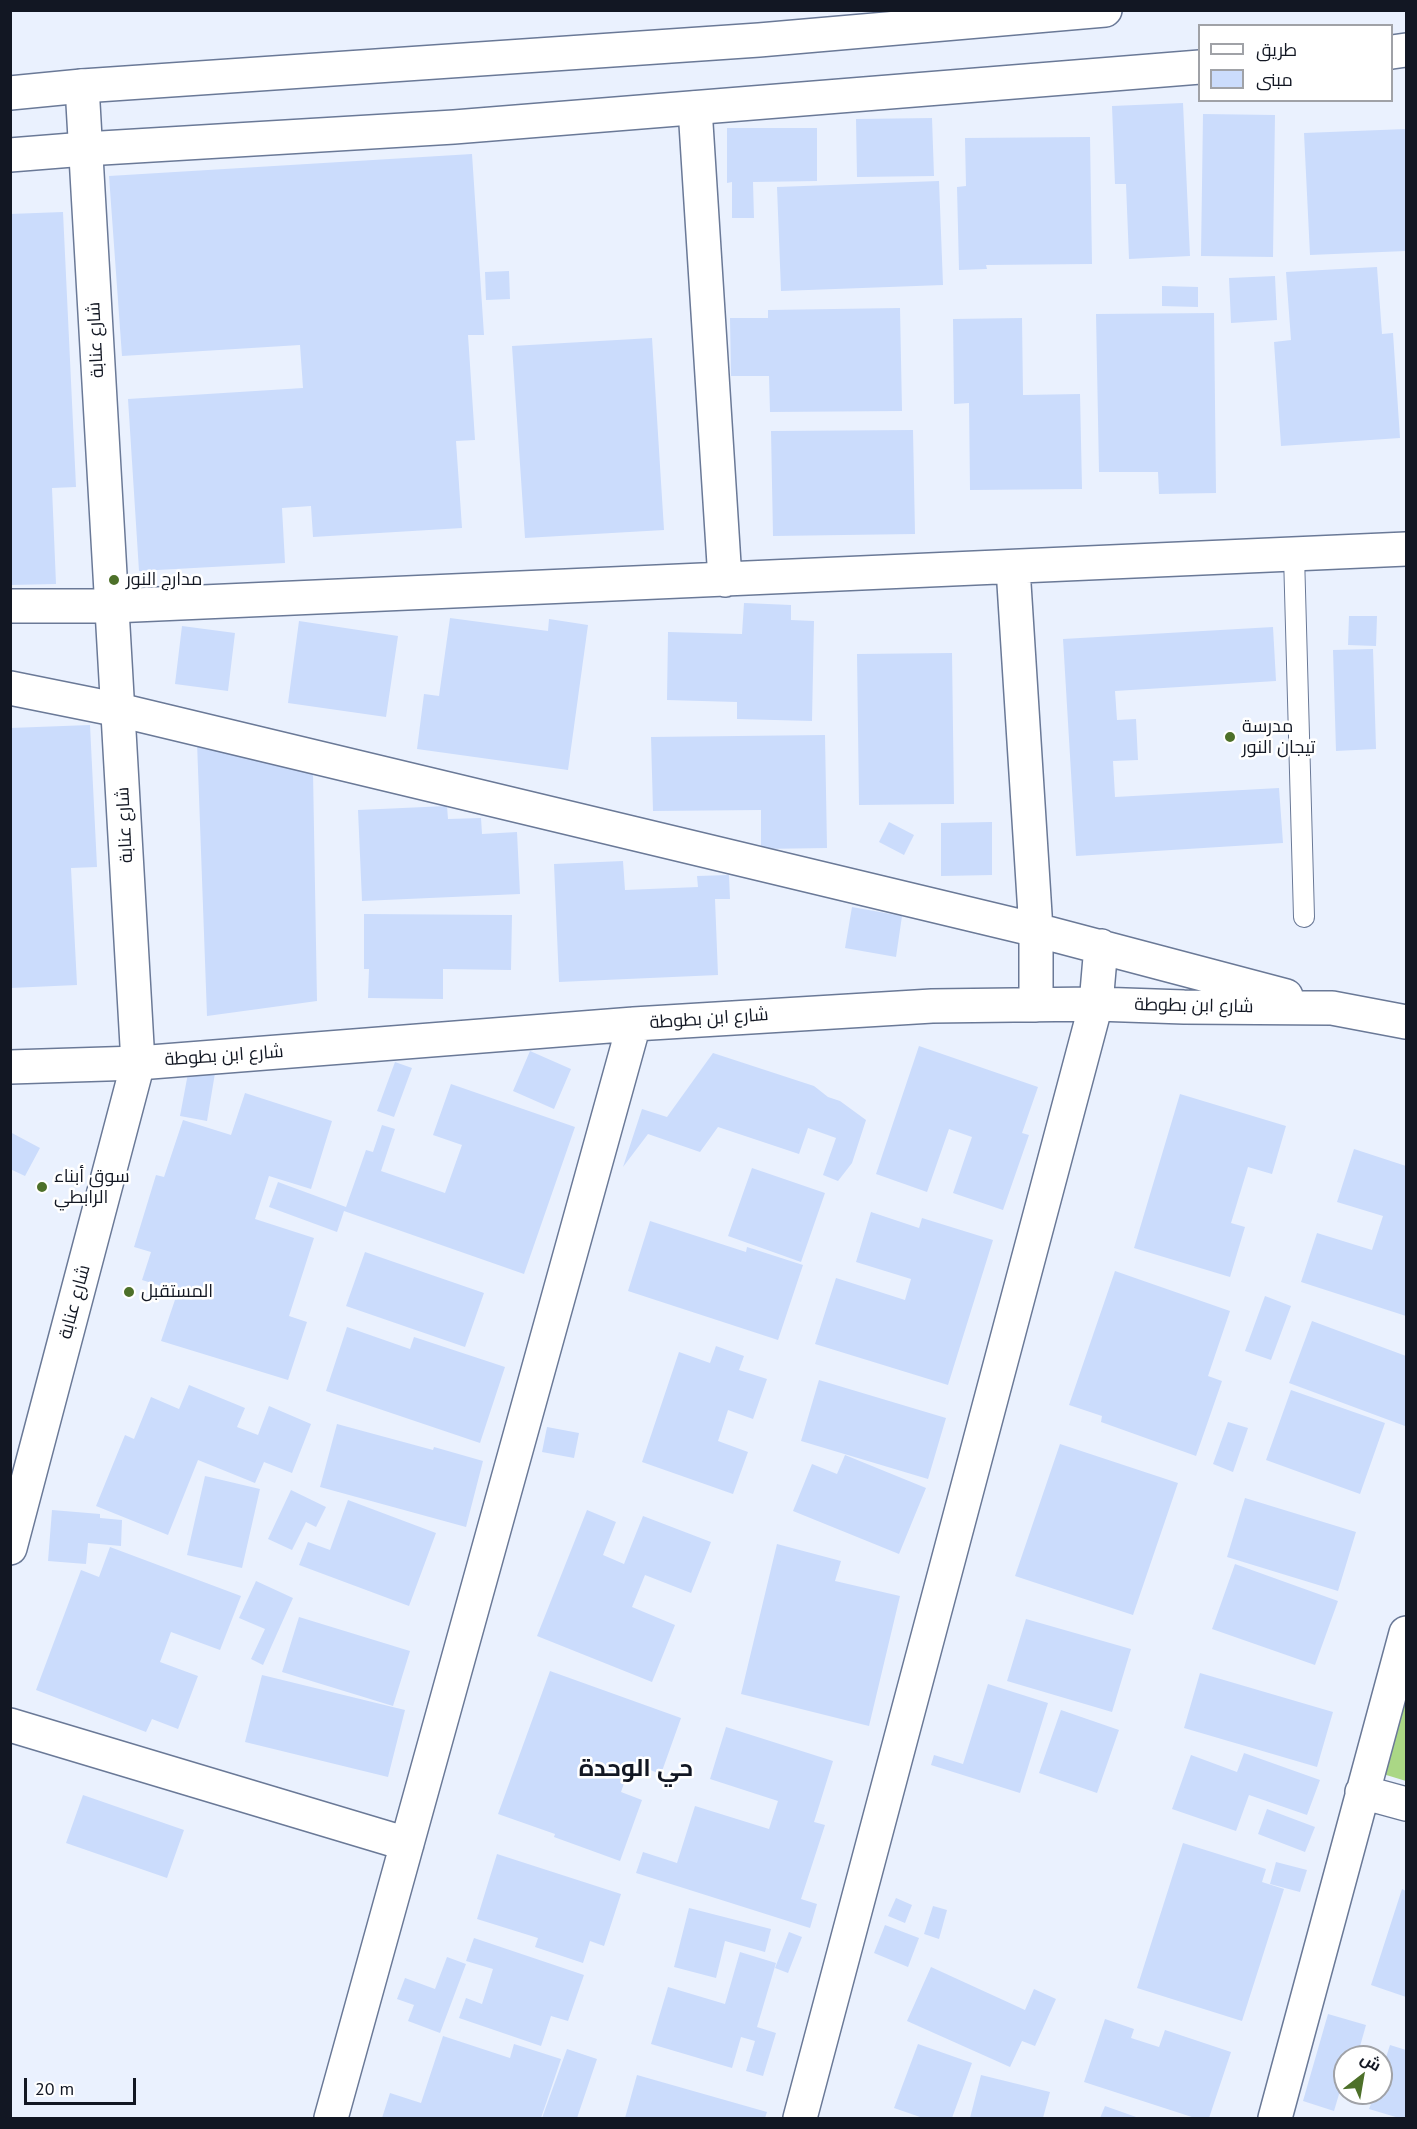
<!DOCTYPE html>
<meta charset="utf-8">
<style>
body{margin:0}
#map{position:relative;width:1417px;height:2129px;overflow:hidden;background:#eaf1fe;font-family:"PT Sans",Cairo,sans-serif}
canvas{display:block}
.frame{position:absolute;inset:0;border:12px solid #121723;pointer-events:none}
.legend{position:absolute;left:1198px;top:24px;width:195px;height:78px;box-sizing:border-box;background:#fff;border:2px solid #a0a2a7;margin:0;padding:8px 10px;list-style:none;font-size:18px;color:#121723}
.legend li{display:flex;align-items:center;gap:12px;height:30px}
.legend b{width:30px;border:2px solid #a0a2a7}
.north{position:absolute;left:1333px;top:2045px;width:60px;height:60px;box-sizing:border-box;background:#fff;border:2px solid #a0a2a7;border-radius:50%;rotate:31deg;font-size:16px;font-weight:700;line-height:24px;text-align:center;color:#121723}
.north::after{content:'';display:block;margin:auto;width:21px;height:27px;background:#4d7029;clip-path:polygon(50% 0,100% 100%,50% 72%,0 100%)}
.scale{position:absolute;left:24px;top:2078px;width:112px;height:27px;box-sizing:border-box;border:3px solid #121723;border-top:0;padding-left:8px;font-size:18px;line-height:21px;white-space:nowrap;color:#121723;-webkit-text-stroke:4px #fff;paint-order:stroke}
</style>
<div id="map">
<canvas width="1417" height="2129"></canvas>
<div class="frame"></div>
<ul class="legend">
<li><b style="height:8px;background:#fff"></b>طريق</li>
<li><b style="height:16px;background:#cbdcfc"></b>مبنى</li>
</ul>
<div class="north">ش</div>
<div class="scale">20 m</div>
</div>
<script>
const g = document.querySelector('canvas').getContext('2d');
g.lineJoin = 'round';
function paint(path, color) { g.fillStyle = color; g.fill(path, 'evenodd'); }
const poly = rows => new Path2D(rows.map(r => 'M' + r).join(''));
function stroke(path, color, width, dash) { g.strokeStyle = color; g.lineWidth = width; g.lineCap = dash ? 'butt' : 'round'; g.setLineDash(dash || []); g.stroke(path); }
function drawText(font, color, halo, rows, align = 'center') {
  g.font = font + ' "PT Sans",Cairo,sans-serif'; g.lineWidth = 5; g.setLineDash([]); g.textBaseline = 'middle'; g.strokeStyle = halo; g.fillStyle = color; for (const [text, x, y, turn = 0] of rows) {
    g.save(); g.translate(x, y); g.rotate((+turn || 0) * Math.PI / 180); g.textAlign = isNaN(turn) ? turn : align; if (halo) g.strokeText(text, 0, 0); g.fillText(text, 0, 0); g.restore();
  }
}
paint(poly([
 [1406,1692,1406,1781,1383,1774]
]), '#aad785');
paint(poly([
 [1183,103,1190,256,1129,259,1126,184,1115,184,1112,106],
 [1203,114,1275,115,1273,257,1201,256],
 [932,118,934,176,857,177,856,119],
 [727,128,817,128,817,181,753,182,754,218,732,218,732,182,727,183],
 [1406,129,1406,251,1310,255,1304,133],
 [1090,137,1092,264,986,265,987,269,959,270,957,187,966,186,965,138],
 [472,154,484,335,468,335,475,440,456,441,462,528,313,537,311,506,282,508,285,563,139,571,128,399,303,388,300,345,122,356,109,176],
 [939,181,943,285,781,291,777,187],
 [63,212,76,487,52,488,56,584,10,585,10,214],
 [1377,267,1382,334,1393,333,1400,438,1281,446,1274,342,1291,340,1286,272],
 [509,271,510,299,486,300,485,272],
 [1275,276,1277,320,1231,323,1229,278],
 [1162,286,1198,287,1198,307,1162,306],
 [900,308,902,411,770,412,769,376,731,376,730,318,768,318,768,310],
 [1214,313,1216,493,1159,494,1158,472,1099,472,1096,314],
 [1022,318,1023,395,1080,394,1082,489,970,490,969,403,954,404,953,319],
 [652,338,664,530,525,538,512,346],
 [913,430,915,534,773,536,771,431],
 [744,603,791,605,791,620,814,621,812,721,737,719,737,702,667,700,668,632,742,634],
 [1349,616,1377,616,1376,646,1348,645],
 [450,618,548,631,549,619,588,625,568,770,417,749,424,694,439,696],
 [299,621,398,636,386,717,288,703],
 [182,626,235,633,228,691,175,684],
 [1273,627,1276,681,1115,691,1117,720,1136,719,1138,760,1113,761,1115,797,1279,788,1283,843,1076,856,1063,639],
 [1373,649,1376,749,1336,751,1333,650],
 [952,653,954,804,859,805,857,654],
 [90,725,97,867,71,868,77,985,10,988,10,728],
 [825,735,827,848,761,849,761,810,653,811,651,737],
 [197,742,313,772,317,1001,207,1016],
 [447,806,448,819,481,818,482,834,517,832,520,894,362,901,358,810],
 [889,822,914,835,904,855,879,842],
 [992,822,992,875,941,876,941,823],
 [623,861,625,890,698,887,697,876,729,875,730,899,715,899,718,975,559,982,554,864],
 [852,907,902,916,896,957,845,948],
 [364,914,512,915,511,970,443,969,443,999,368,998,369,969,364,969],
 [919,1046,1038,1087,1022,1133,1029,1135,1003,1210,953,1193,972,1137,949,1129,927,1192,876,1174],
 [530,1051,571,1069,554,1109,513,1091],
 [713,1053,814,1086,828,1097,840,1101,866,1120,852,1163,838,1181,823,1175,836,1138,808,1128,799,1154,718,1127,700,1152,648,1134,623,1167,642,1109,667,1117],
 [395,1062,412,1068,394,1117,377,1111],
 [189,1068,215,1073,207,1121,180,1116],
 [451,1084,575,1127,524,1274,344,1211,337,1232,269,1207,278,1182,346,1207,366,1150,373,1152,382,1125,395,1129,381,1171,445,1193,462,1145,433,1135],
 [245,1093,332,1121,311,1189,269,1176,255,1219,314,1238,289,1316,307,1322,288,1380,161,1341,178,1291,142,1280,151,1252,134,1247,156,1175,164,1177,183,1120,231,1135],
 [1180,1094,1286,1126,1272,1174,1248,1167,1231,1223,1245,1227,1230,1277,1134,1248],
 [10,1132,40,1148,25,1176,10,1169],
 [1354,1149,1406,1166,1406,1316,1301,1282,1317,1233,1372,1250,1383,1216,1337,1202],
 [752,1168,825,1193,801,1262,728,1236],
 [871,1212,919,1228,922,1218,993,1240,948,1385,815,1344,836,1278,905,1300,911,1279,856,1262],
 [650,1221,746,1252,747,1247,803,1265,778,1340,628,1291],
 [365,1252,484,1293,465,1347,346,1306],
 [1115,1271,1230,1311,1208,1376,1222,1381,1196,1456,1101,1422,1102,1416,1069,1405],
 [1265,1296,1291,1306,1271,1360,1245,1351],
 [1312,1321,1406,1356,1405,1426,1289,1383],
 [347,1327,410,1349,414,1337,505,1367,480,1443,326,1391],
 [716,1346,744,1356,739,1370,767,1379,753,1419,728,1410,718,1441,748,1452,733,1494,642,1462,679,1352,710,1363],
 [819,1380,946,1418,928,1479,801,1441],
 [189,1385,245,1408,237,1427,258,1435,269,1406,311,1424,292,1473,264,1462,255,1483,198,1460,168,1535,96,1506,125,1435,134,1439,151,1397,179,1409],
 [1291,1390,1385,1423,1360,1494,1266,1460],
 [1228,1422,1248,1428,1233,1472,1213,1464],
 [337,1424,433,1450,434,1447,483,1461,466,1527,320,1487],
 [547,1427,579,1433,574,1458,542,1452],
 [1060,1444,1178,1483,1133,1615,1015,1576],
 [845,1455,926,1488,899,1554,793,1511,812,1464,837,1474],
 [205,1476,260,1489,242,1568,187,1555],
 [291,1490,326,1507,316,1527,306,1522,292,1550,268,1539],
 [1245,1498,1356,1532,1338,1591,1227,1557],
 [348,1500,436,1533,409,1606,299,1565,308,1542,330,1550],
 [52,1510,100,1514,100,1518,122,1520,121,1546,88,1543,86,1564,48,1561],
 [587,1510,616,1522,603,1555,624,1564,643,1516,711,1542,691,1593,645,1575,632,1607,675,1625,652,1682,537,1636],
 [777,1544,841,1561,835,1581,900,1596,869,1726,741,1694],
 [110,1547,241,1596,220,1650,171,1632,160,1662,198,1676,178,1729,152,1719,146,1732,36,1690,81,1570,99,1577],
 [1235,1564,1338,1601,1315,1665,1212,1629],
 [256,1581,293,1598,263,1665,251,1659,265,1629,239,1618],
 [299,1617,410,1651,393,1706,282,1672],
 [1026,1619,1131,1649,1112,1712,1007,1681],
 [550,1671,681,1718,661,1774,631,1763,621,1792,642,1800,620,1861,554,1837,555,1834,498,1814],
 [1200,1673,1333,1712,1317,1767,1184,1728],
 [262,1675,405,1710,388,1777,245,1742],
 [988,1684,1048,1703,1020,1793,931,1765,934,1755,963,1764],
 [1061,1710,1119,1730,1097,1793,1039,1773],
 [726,1727,833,1761,814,1822,825,1825,801,1899,817,1904,810,1928,636,1873,643,1852,677,1863,695,1806,769,1829,778,1801,710,1779],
 [1244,1753,1320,1780,1307,1815,1249,1795,1236,1831,1172,1809,1191,1755,1237,1772],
 [83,1795,184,1830,167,1878,66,1843],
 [1267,1809,1315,1827,1305,1852,1258,1834],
 [1183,1843,1266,1869,1262,1882,1284,1889,1242,2021,1137,1988],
 [497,1854,621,1894,604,1946,590,1941,583,1963,535,1947,538,1938,477,1919],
 [1276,1862,1307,1870,1300,1892,1270,1884],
 [1402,1889,1406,1891,1406,1997,1371,1985],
 [896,1898,912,1905,905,1923,888,1916],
 [933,1906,947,1910,939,1939,924,1934],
 [689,1908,771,1929,765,1952,725,1941,716,1978,674,1967],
 [885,1925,919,1938,908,1967,874,1953],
 [789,1932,802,1937,788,1973,775,1968],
 [474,1938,584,1975,568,2021,551,2016,541,2046,459,2018,466,1998,482,2004,493,1969,466,1961],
 [740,1952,776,1963,757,2027,776,2033,763,2076,746,2071,755,2041,741,2037,732,2068,651,2044,668,1987,725,2004],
 [447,1957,466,1964,440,2033,408,2021,414,2005,397,1999,405,1978,435,1989],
 [931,1967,1025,2010,1034,1989,1056,1999,1035,2046,1022,2041,1010,2067,907,2021],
 [1328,2014,1366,2025,1357,2057,1351,2055,1345,2057,1345,2074,1334,2111,1303,2101],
 [1105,2019,1134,2029,1131,2038,1159,2047,1165,2030,1231,2052,1209,2118,1195,2118,1084,2082],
 [443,2036,510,2058,514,2044,561,2059,541,2118,382,2118,390,2093,421,2103],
 [918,2044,972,2063,952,2118,923,2118,894,2108],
 [1390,2045,1406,2050,1406,2118,1399,2118,1369,2109,1375,2093,1381,2093,1381,2073],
 [567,2049,597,2059,577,2118,542,2118],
 [637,2075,767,2112,765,2118,625,2118],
 [981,2075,1050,2092,1043,2118,970,2118],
 [1105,2106,1139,2118,1100,2118]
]), '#cbdcfc');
const service = poly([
 [1294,555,1304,917]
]);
const minor = poly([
 [695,108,725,580],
 [1013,568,1036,930,1036,1005],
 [10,606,112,606,1406,549],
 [10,688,119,710,1036,930,1286,996],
 [10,1067,138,1063,634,1024,932,1006,1096,1004,1184,1007,1332,1008,1406,1022],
 [10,1725,407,1844],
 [1362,1792,1406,1804],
 [331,2118,634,1024],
 [800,2118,1096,1004,1101,946],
 [1275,2118,1406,1633]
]);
const tertiary = poly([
 [10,1548,138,1063,82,86]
]);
const primary = poly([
 [1392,52,1406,50],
 [10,93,82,86,759,40,1105,10],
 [10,155,85,149,454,127,1200,67]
]);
stroke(service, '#6a7997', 22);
stroke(minor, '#6a7997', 36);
stroke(tertiary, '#6a7997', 36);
stroke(primary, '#6a7997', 36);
stroke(service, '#fff', 20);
stroke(minor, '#fff', 33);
stroke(tertiary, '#fff', 33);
stroke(primary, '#fff', 33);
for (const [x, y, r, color] of [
 [114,580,6,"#4d7029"],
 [1230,737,6,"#4d7029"],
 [42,1187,6,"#4d7029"],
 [129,1292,6,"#4d7029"]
]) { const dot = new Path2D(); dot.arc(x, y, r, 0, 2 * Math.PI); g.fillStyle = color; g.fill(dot); stroke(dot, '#fff', 2); }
drawText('18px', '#121723', '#fff', [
 ["شارع عنابة",96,340,-93],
 ["شارع عنابة",125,825,-93],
 ["شارع ابن بطوطة",1194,1006,1],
 ["شارع ابن بطوطة",709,1019,-4],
 ["شارع ابن بطوطة",224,1056,-4],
 ["شارع عنابة",75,1302,-75]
]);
drawText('18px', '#121723', '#fff', [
 ["مدارج النور",126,580],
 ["مدرسة",1242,727],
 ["تيجان النور",1242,748],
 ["سوق أبناء",54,1177],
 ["الرابطي",54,1198],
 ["المستقبل",141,1292]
], 'left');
drawText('bold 24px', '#121723', '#fff', [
 ["حي الوحدة",636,1769]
]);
</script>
